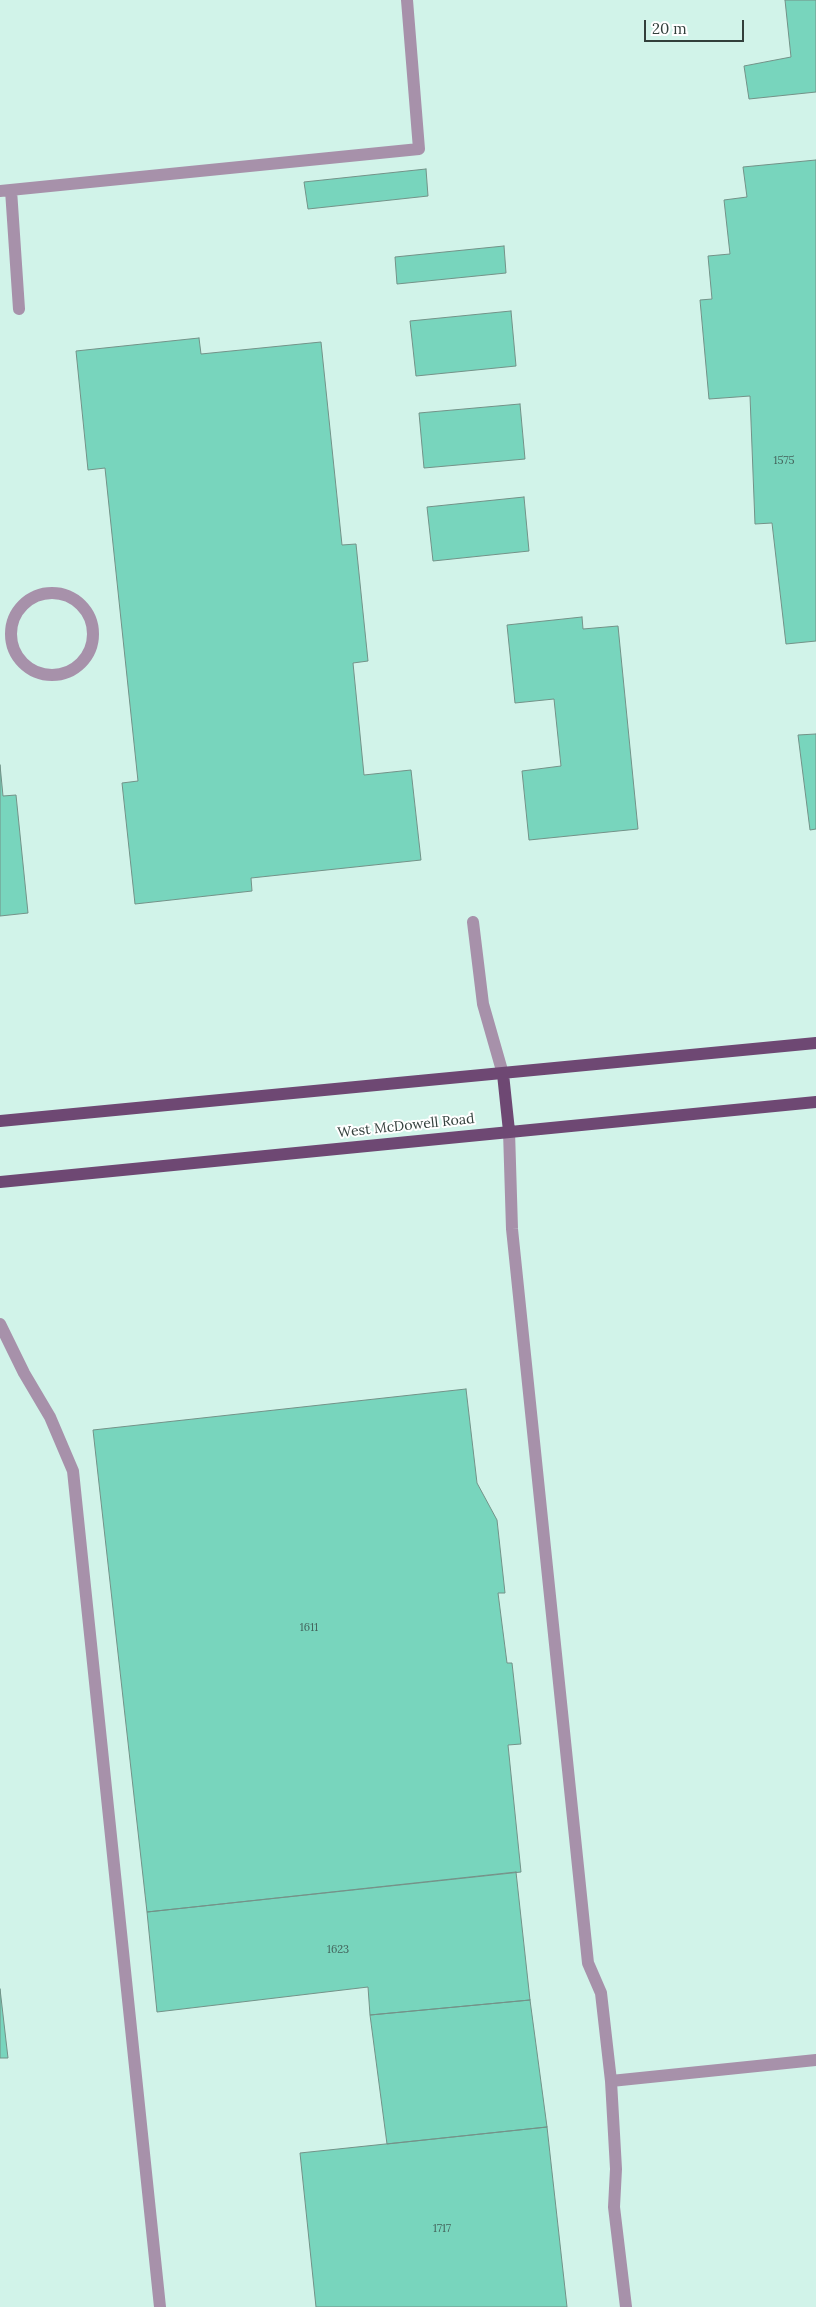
<!DOCTYPE html>
<style>
body{margin:0}
#map{position:relative;width:816px;height:2307px;overflow:hidden;background:#d1f3e9;font-family:Lora,serif}
canvas{display:block}
.scale{position:absolute;left:644px;top:20px;width:100px;height:22px;box-sizing:border-box;border:2px solid #323f3b;border-top:0;padding-left:6px;font-size:15px;line-height:18px;white-space:nowrap;color:#323f3b;-webkit-text-stroke:4px #fff;paint-order:stroke}
</style>
<div id="map">
<canvas width="816" height="2307"></canvas>
<div class="scale">20 m</div>
</div>
<script>
const g = document.querySelector('canvas').getContext('2d');
g.lineJoin = 'round';
function paint(path, color) { g.fillStyle = color; g.fill(path, 'evenodd'); }
const poly = rows => new Path2D(rows.map(r => 'M' + r).join(''));
function stroke(path, color, width, dash) { g.strokeStyle = color; g.lineWidth = width; g.lineCap = dash ? 'butt' : 'round'; g.setLineDash(dash || []); g.stroke(path); }
function drawText(font, color, halo, rows, align = 'center') {
  g.font = font + ' Lora,serif'; g.lineWidth = 4; g.setLineDash([]); g.textBaseline = 'middle'; g.strokeStyle = halo; g.fillStyle = color; for (const [text, x, y, turn = 0] of rows) {
    g.save(); g.translate(x, y); g.rotate((+turn || 0) * Math.PI / 180); g.textAlign = isNaN(turn) ? turn : align; if (halo) g.strokeText(text, 0, 0); g.fillText(text, 0, 0); g.restore();
  }
}
const building = poly([
 [785,0,816,0,816,92,749,99,744,66,791,57,785,0],
 [816,160,816,641,786,644,772,523,755,524,750,396,709,399,700,300,712,299,708,256,730,254,724,200,747,197,743,167,816,160],
 [426,169,428,196,308,209,304,182,426,169],
 [504,246,506,273,397,284,395,257,504,246],
 [511,311,516,366,416,376,410,321,511,311],
 [199,338,201,354,321,342,342,545,356,544,368,661,353,663,364,775,411,770,421,860,251,878,252,891,135,904,122,783,138,781,105,468,88,470,76,351,199,338],
 [520,404,525,459,424,468,419,413,520,404],
 [524,497,529,551,433,561,427,507,524,497],
 [582,617,583,629,618,626,638,829,529,840,522,771,561,766,554,699,515,703,507,625,582,617],
 [816,734,816,829,810,830,798,735,816,734],
 [0,765,3,796,16,795,28,913,0,916,0,765],
 [466,1389,477,1483,497,1520,505,1593,498,1593,507,1663,512,1663,521,1744,508,1745,521,1872,147,1912,93,1430,466,1389],
 [516,1872,530,2000,370,2015,368,1987,157,2012,147,1912,516,1872],
 [0,1989,8,2058,0,2058,0,1989],
 [530,2000,547,2127,387,2144,370,2015,530,2000],
 [547,2127,567,2307,316,2307,300,2153,547,2127]
]);
paint(building, '#78d5bd');
stroke(building, '#739288', 1);
stroke(poly([
 [11,190,19,309],
 [0,191,419,149,407,0],
 '11 634a41 41 0 1 1 82 0a41 41 0 1 1-82 0Z',
 [473,922,483,1004,503,1074],
 [509,1131,512,1229,588,1963,601,1993,611,2081,616,2169,614,2207,626,2307],
 [0,1324,24,1373,50,1417,73,1471,160,2307],
 [611,2081,816,2060]
]), '#a791aa', 12);
stroke(poly([
 [503,1074,509,1131],
 [0,1121,816,1043],
 [0,1182,816,1102]
]), '#6e4873', 12);
drawText('11px', '#44645c', null, [
 ["1575",784,461],
 ["1611",309,1628],
 ["1623",338,1950],
 ["1717",442,2229]
]);
drawText('14px', '#323f3b', '#fff', [
 ["West McDowell Road",406,1126,-6]
]);
</script>
